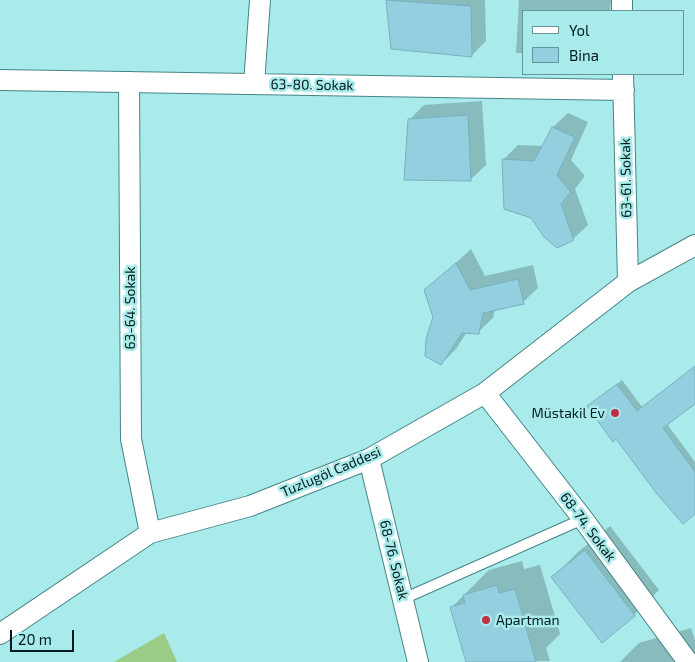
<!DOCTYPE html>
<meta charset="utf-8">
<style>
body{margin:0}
#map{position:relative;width:695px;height:662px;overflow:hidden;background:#a9eaeb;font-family:"Exo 2",sans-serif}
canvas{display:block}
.legend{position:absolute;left:522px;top:10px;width:162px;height:65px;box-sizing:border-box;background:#a9eaeb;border:1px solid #669798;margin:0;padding:6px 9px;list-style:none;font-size:15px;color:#021b1c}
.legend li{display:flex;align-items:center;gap:10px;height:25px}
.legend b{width:25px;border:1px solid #669798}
.scale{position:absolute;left:10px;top:630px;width:64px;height:22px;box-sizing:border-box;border:2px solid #021b1c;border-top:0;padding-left:6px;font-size:15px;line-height:18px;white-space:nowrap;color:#021b1c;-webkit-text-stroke:4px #a9eaeb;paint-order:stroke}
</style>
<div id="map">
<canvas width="695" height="662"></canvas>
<ul class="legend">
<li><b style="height:6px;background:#fff"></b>Yol</li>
<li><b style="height:14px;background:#94cfdf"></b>Bina</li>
</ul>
<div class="scale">20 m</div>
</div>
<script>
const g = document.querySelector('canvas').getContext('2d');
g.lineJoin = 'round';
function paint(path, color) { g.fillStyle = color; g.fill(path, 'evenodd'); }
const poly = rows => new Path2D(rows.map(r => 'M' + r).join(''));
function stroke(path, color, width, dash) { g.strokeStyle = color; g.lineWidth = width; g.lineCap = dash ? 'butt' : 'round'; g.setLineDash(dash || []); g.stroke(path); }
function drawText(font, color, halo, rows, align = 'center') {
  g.font = font + ' "Exo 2",sans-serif'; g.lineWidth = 5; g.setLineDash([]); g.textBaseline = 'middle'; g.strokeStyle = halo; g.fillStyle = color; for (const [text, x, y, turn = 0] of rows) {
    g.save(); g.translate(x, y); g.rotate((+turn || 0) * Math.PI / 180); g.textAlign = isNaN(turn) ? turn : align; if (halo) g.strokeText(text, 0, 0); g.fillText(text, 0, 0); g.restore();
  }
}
paint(poly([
 [164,633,177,662,114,662]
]), '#9acc86');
paint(poly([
 [387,0,485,0,486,41,471,56,393,48],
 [519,0,611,0,610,11,524,11,524,53,516,53],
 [482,101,486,165,471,179,406,179,409,120,424,105],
 [568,113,588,122,571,160,585,176,575,189,588,225,573,239,532,217,505,208,504,159,518,145,543,146,553,127],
 [471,249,485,276,533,265,538,288,523,302,495,309,493,318,478,332,467,332,456,349,441,364,434,317,425,291],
 [695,367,695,403,667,424,695,462,695,512,617,438,589,406,622,380,642,407],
 [610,526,659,590,634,615,602,641,553,577,578,552],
 [522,561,524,569,540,565,560,634,546,648,550,661,467,662,452,607,489,570],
 [691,628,695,640,695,662,620,662,639,643]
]), '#0003');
const building = poly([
 [386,0,471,6,472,57,391,49,386,0],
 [468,115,471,181,404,180,408,119,468,115],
 [552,127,575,137,557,175,571,192,561,204,574,240,557,248,544,237,531,218,504,209,502,159,534,161,552,127],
 [456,263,470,290,518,279,524,304,483,313,479,334,462,333,441,365,425,356,426,339,433,317,424,290,456,263],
 [695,366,695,404,663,428,695,472,695,514,683,524,657,494,616,439,613,442,587,406,617,384,637,411,695,366],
 [585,550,635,616,602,643,551,577,585,550],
 [497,585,499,593,515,589,536,662,466,662,450,607,465,603,463,595,497,585]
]);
paint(building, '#94cfdf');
stroke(building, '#76b0c0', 1);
const service = poly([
 [403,599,583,519]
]);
const minor = poly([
 [622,0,622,11],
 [623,74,628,282],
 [0,80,624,90],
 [129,82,131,439,150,533],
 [254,84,260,0],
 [485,393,583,519,688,662],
 [369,459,418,662],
 [0,634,150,533,250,506,369,459,485,393,628,282,695,245]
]);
stroke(service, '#468486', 12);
stroke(minor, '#468486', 22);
stroke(service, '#fff', 10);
stroke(minor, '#fff', 20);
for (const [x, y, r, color] of [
 [615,413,5,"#c02f46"],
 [486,620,5,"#c02f46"]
]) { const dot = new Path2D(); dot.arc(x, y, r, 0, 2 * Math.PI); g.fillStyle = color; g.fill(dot); stroke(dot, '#a9eaeb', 2); }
drawText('14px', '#021b1c', '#a9eaeb', [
 ["63-80. Sokak",312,85,1],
 ["63-61. Sokak",626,178,-91],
 ["63-64. Sokak",130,308,-90],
 ["Tuzlugöl Caddesi",331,472,-23],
 ["68-74. Sokak",588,527,53],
 ["68-76. Sokak",394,560,76]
]);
drawText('14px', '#021b1c', '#a9eaeb', [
 ["Müstakil Ev",605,413],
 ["Apartman",496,620,"left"]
], 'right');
</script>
